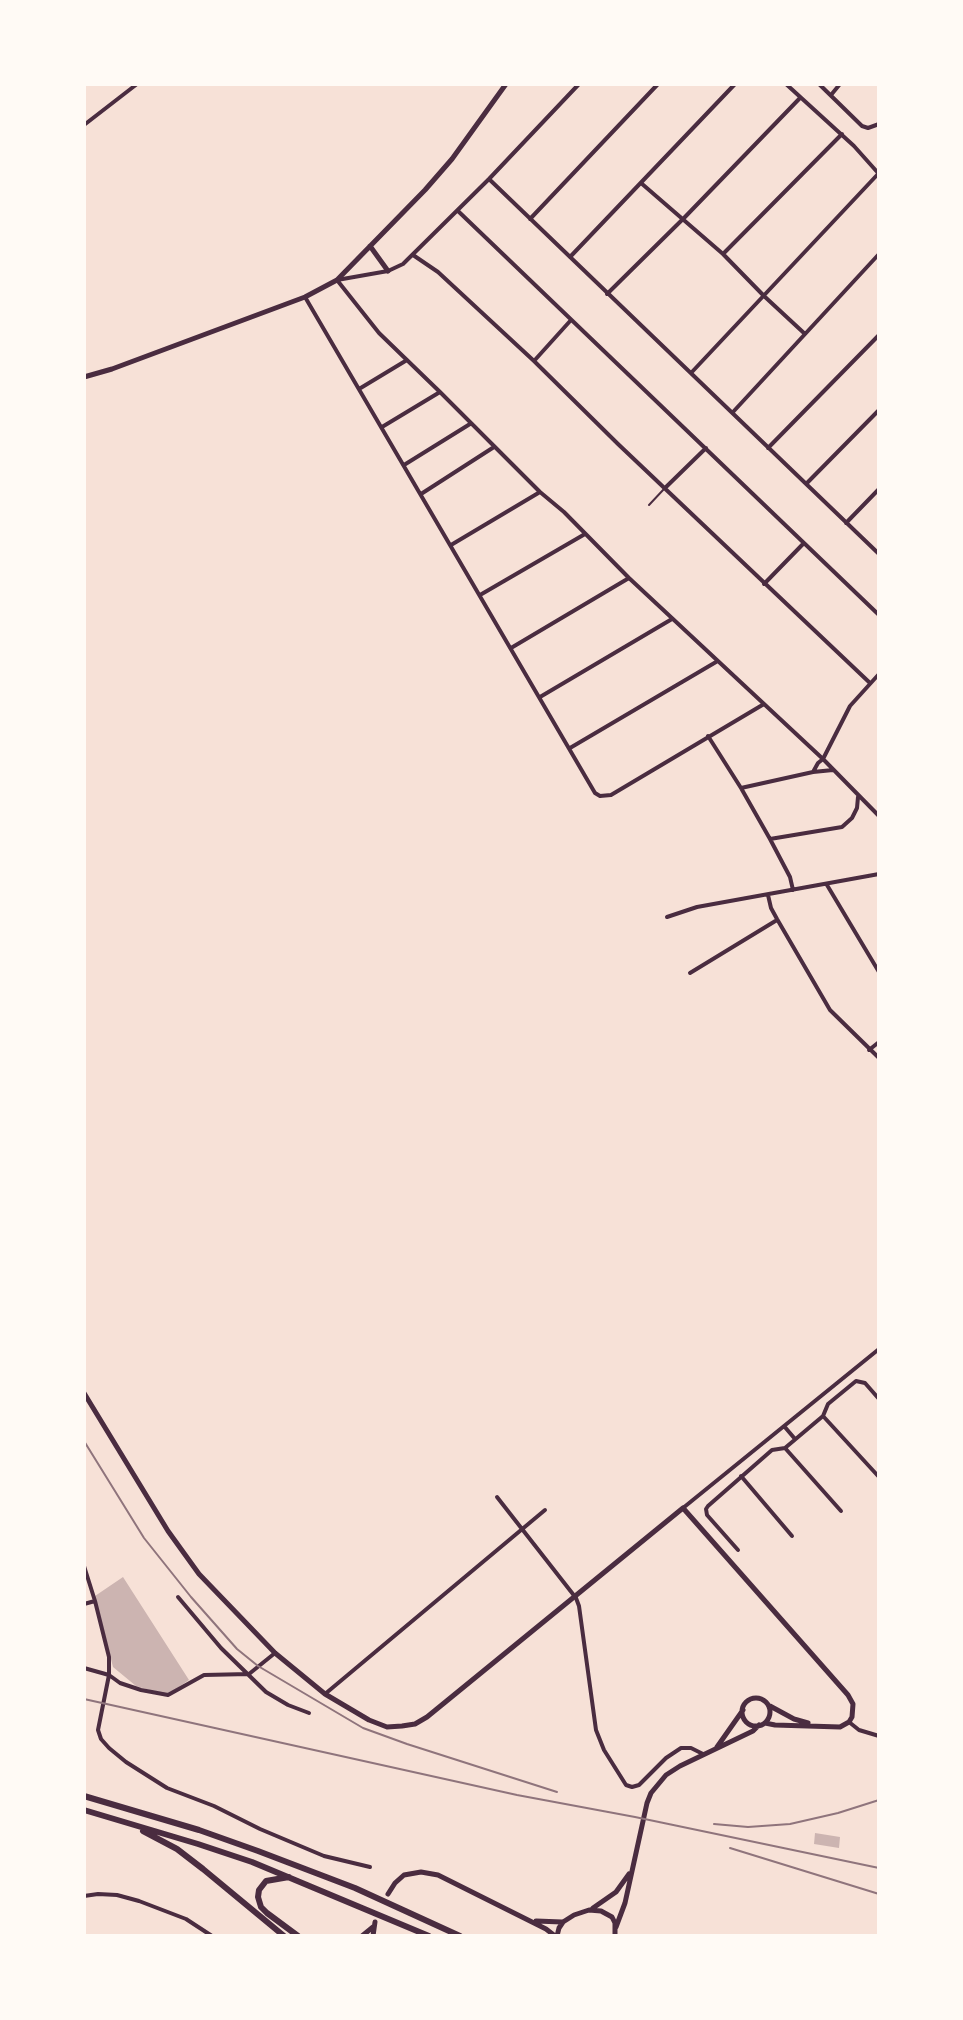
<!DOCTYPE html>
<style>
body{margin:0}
#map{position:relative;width:963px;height:2020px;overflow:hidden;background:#f7e1d7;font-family:"Fira Sans Condensed",sans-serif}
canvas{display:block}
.frame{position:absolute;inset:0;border:86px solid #fffaf5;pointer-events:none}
</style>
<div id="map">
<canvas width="963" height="2020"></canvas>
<div class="frame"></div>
</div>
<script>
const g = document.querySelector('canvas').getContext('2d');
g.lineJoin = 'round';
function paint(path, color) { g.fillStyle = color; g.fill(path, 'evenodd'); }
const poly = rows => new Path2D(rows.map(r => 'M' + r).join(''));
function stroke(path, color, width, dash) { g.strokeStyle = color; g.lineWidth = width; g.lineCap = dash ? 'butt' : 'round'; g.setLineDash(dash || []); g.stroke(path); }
paint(poly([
 [123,1577,189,1680,167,1695,136,1686,113,1667,95,1596],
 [815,1833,840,1837,839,1848,814,1844]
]), '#ccb4b1');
stroke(poly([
 [649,505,664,489]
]), '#4a2c40', 2);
stroke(poly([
 [579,84,489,179,403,264,388,271,337,280,379,333,440,392,540,492,564,512,629,578,823,759,879,816],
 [786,84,854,146,879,174],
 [819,84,862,126,868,128,879,124],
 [831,95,840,84],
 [84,125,137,84],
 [489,179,879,554],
 [641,183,723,254,764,296,805,334],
 [458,211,879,615],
 [530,219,658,84],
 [723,254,842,134],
 [413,255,438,272,534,361,618,444,870,683],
 [570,257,735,84],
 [607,294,684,218,800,98],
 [305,297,595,793,600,796,611,795,764,704],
 [534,361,571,320],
 [691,373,878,174],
 [359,389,407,360],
 [733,412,879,254],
 [382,427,440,392],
 [768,448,879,335],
 [404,465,470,424],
 [807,483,879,410],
 [665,488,706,448],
 [421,494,494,447],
 [846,523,879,489],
 [451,545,540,492],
 [764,584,803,544],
 [480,595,585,534],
 [511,648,629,578],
 [540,697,672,619],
 [708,736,741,788,770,839,790,877,793,890],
 [570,748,716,662],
 [813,772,818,763,823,759,850,706,879,674],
 [741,788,813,772,833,770],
 [770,839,842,827,852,818,857,808,858,797],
 [827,885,879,972],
 [768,895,771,908,777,919,830,1010,879,1058],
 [667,917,697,907,879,874],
 [690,973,777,920],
 [869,1050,879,1042],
 [823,1416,879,1477],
 [784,1426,795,1439],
 [785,1448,841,1511],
 [741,1476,792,1536],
 [497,1497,576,1598,579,1606,596,1730,604,1750,626,1785,632,1787,639,1785,666,1758,681,1748,691,1748,703,1754],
 [683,1508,879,1349],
 [738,1550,707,1515,706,1509,708,1506,772,1450,785,1448,823,1416,828,1404,856,1381,865,1383,879,1399],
 [84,1566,95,1601,109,1657,109,1675,98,1730,101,1739,109,1748,126,1762,167,1788,214,1806,260,1829,324,1856,370,1867],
 [178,1597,221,1648,266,1692,288,1705,309,1713],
 [84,1604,95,1601],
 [84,1668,109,1675,120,1683,141,1690,168,1695,204,1675,249,1674,275,1653],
 [325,1694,545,1510],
 [849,1722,859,1730,879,1736],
 [84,1896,98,1894,117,1895,139,1901,186,1919,212,1936]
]), '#4a2c40', 4);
stroke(poly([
 [370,246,388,271],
 [84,377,112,369,305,297,337,280,425,190,452,159,506,84],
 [84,1393,168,1531,199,1574,275,1653,325,1694,369,1720,387,1727,402,1726,415,1724,427,1717,683,1508,848,1695,853,1704,852,1717,849,1722,840,1727,775,1725,765,1723],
 '742 1712a14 14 0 1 1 28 0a14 14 0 1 1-28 0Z',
 [770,1706,794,1719,808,1723],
 [717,1747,743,1710],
 [388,1894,395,1883,404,1875,421,1872,438,1875,546,1929,555,1936],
 [593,1908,616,1892,629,1874],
 [536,1921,562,1922],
 [616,1927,625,1903,647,1803,651,1793,666,1775,680,1766,753,1731,759,1725],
 [362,1936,373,1927],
 [373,1936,375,1922],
 [557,1936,559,1928,563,1922,574,1915,589,1910,601,1911,612,1917,615,1923,615,1936]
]), '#4a2c40', 5);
stroke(poly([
 [84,1796,199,1830,258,1851,355,1888,460,1936],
 [84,1810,198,1844,252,1862,429,1936],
 [143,1831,177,1849,203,1869,284,1936],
 [289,1877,266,1881,259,1890,258,1897,261,1907,267,1913,298,1936]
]), '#4a2c40', 6);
stroke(poly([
 [84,1441,144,1538,191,1597,237,1649,258,1666,363,1728,407,1744,557,1792],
 [84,1699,517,1795,635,1817,879,1868],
 [714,1824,748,1827,790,1824,838,1813,879,1800],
 [730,1848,879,1894]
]), '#8f747c', 2);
</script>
